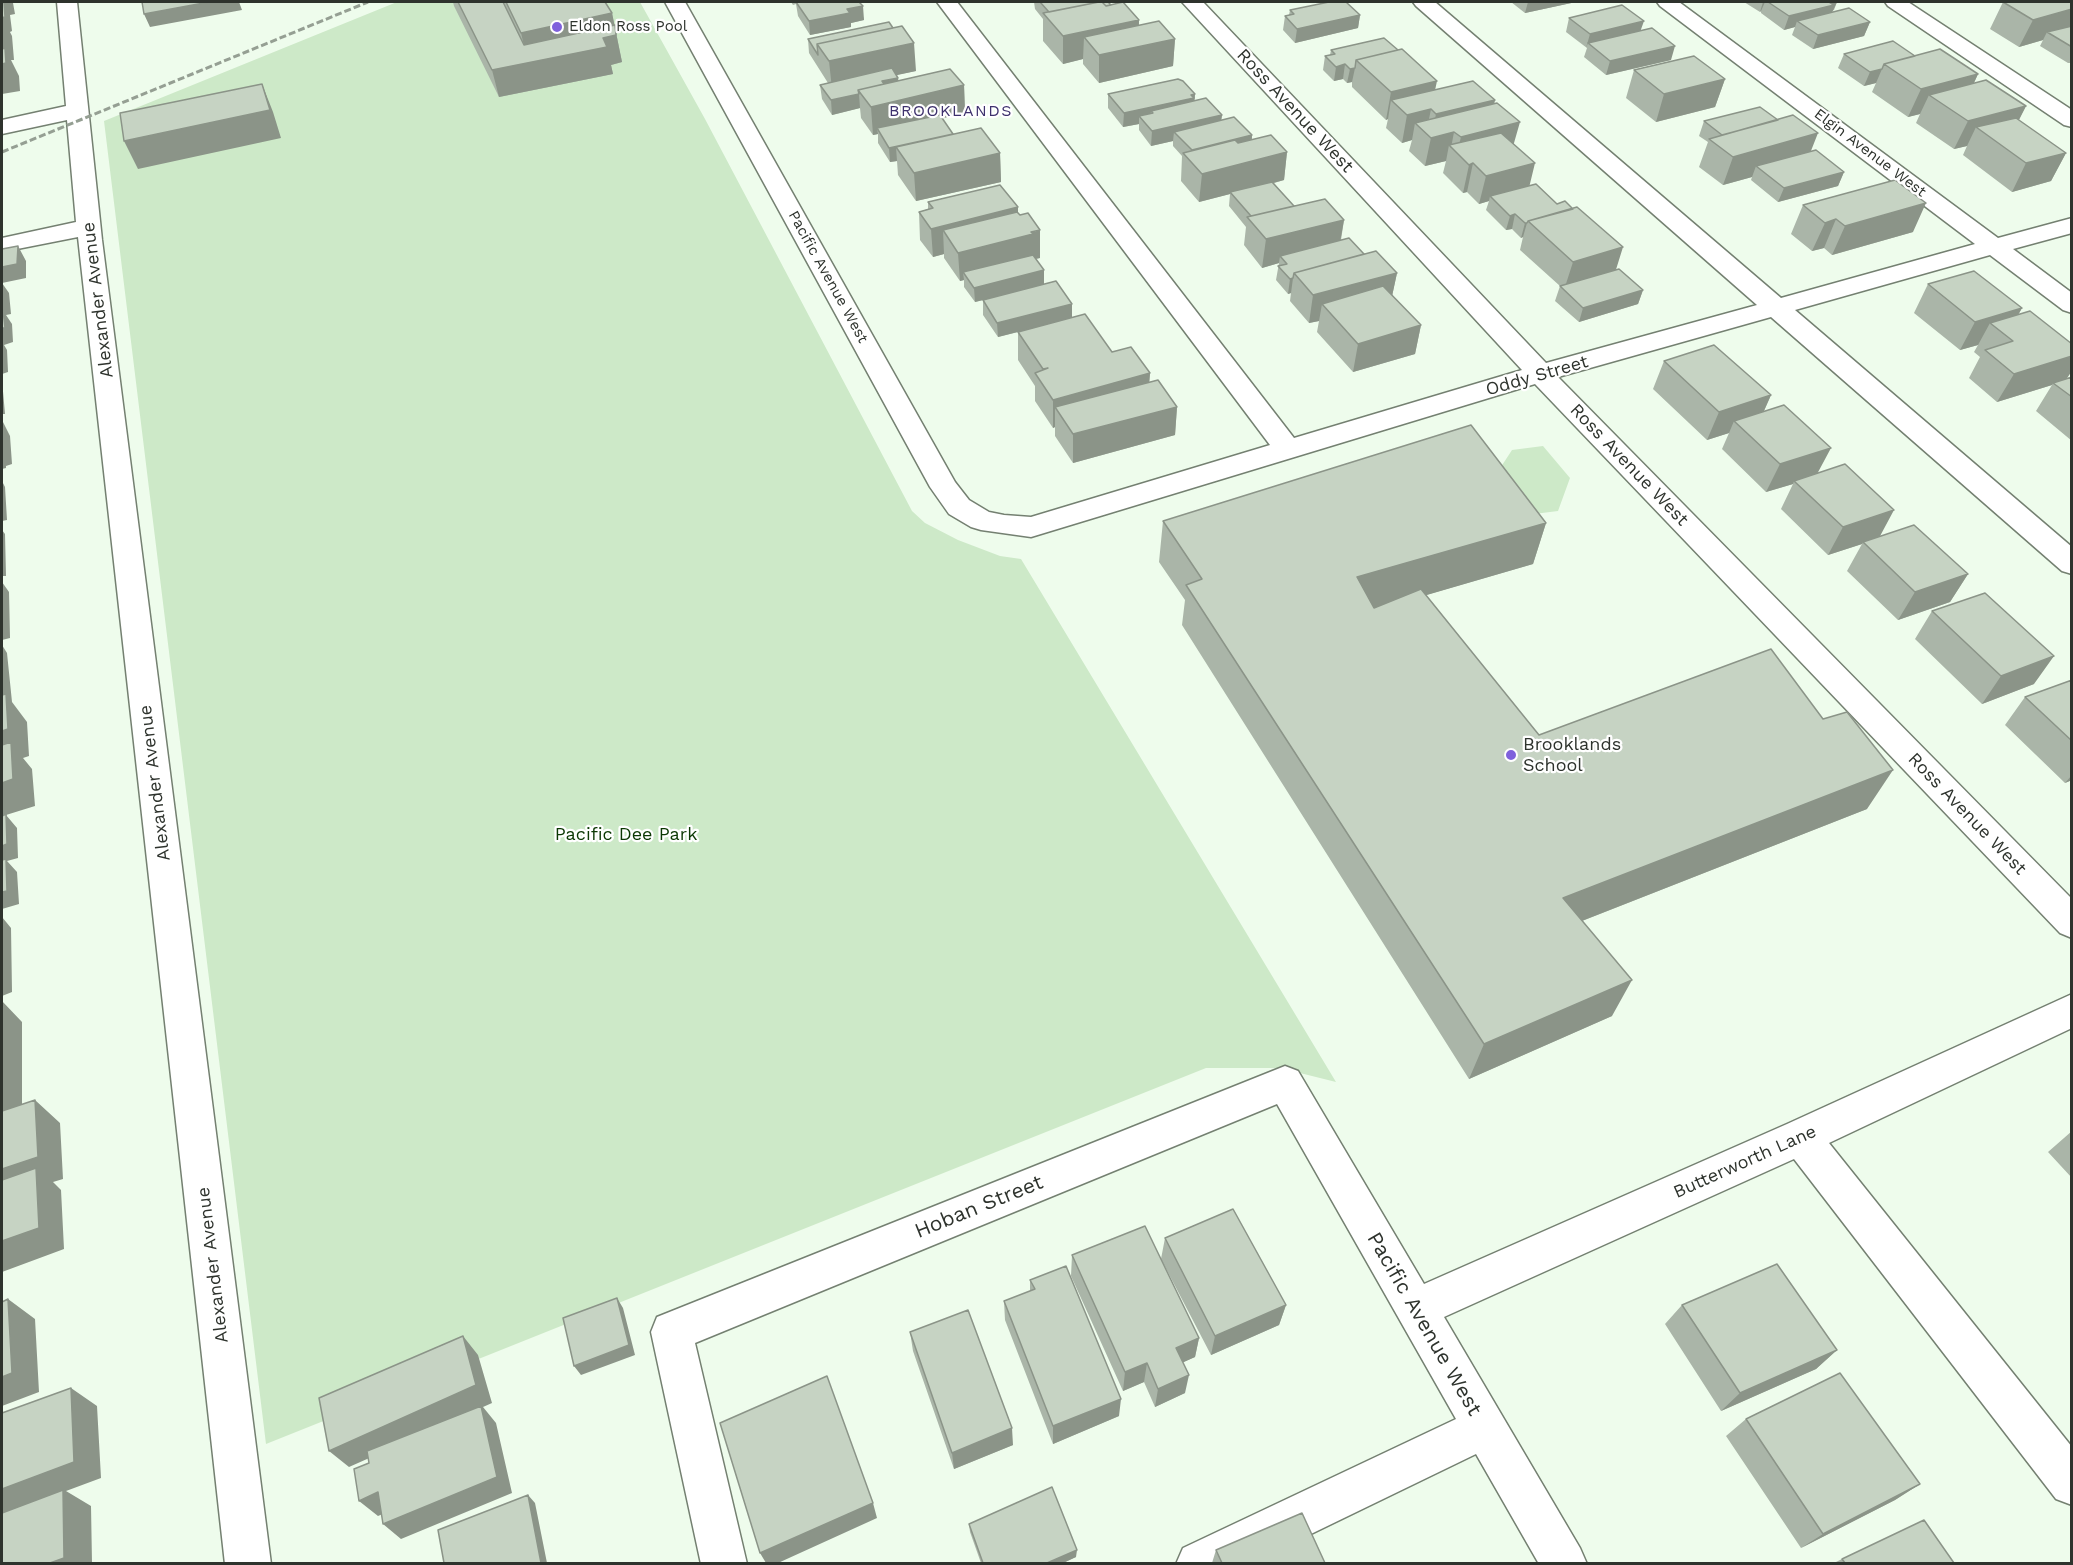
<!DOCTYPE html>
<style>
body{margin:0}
#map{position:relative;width:2073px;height:1565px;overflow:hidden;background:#eefcec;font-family:"Work Sans",sans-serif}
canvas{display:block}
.frame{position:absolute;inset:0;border:3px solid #2e332d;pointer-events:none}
</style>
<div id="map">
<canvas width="2073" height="1565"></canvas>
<div class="frame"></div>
</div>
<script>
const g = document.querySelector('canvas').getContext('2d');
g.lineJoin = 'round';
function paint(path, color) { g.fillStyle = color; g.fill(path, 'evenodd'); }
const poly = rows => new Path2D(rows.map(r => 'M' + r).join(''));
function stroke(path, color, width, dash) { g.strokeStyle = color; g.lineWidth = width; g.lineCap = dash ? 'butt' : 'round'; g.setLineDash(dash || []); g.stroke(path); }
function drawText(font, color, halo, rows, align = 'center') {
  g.font = font + ' "Work Sans",sans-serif'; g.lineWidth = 4.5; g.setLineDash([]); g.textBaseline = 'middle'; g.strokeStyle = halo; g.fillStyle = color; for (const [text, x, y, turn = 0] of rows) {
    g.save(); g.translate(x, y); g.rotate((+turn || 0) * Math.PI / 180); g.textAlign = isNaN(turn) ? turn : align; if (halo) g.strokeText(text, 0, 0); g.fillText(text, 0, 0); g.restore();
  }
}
paint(poly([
 [397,2,640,2,705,119,912,511,925,523,958,540,1000,556,1021,559,1336,1082,1280,1068,1206,1068,266,1444,104,121],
 [1543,446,1570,478,1558,511,1518,516,1493,479,1512,450]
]), '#cde9c8');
const minor = poly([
 [57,2,77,2,102,240,271,1564,225,1564,78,237,2,252,2,238,76,222,67,120,2,134,2,120,66,106,57,2],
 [665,2,685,2,955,482,969,500,989,512,1004,515,1031,517,1270,445,937,2,957,2,1294,438,1522,370,1182,2,1203,2,1546,363,1757,305,1416,6,1413,2,1435,2,1781,298,1975,244,1660,6,1657,2,1679,2,1998,238,2072,218,2072,233,2013,249,2072,293,2072,313,2063,310,1990,255,1795,310,2072,547,2072,574,2062,571,1771,317,1558,377,2072,899,2072,938,2060,933,1535,384,1031,537,981,530,971,527,949,514,930,487,665,2],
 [1885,2,1908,2,2072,110,2072,127,2064,125,1888,6,1885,2],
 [2072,994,2072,1028,1829,1143,2072,1447,2072,1505,2056,1499,1794,1159,1444,1317,1580,1548,1587,1564,1539,1564,1476,1454,1249,1564,1176,1564,1183,1548,1456,1419,1277,1104,695,1343,747,1564,701,1564,651,1332,657,1317,1285,1066,1298,1071,1424,1284,1787,1124,2072,994]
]);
stroke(minor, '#748071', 3);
paint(minor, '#fff');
stroke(poly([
 [2,152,368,2]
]), '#959f93', 3, [7, 3]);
paint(poly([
 [453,2,605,2,612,13,622,62,611,65,613,74,499,97,454,6],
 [791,2,859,2,864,20,851,23,851,27,810,35,798,16,796,4,793,5],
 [1034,2,1108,2,1111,5,1139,20,1139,25,1175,39,1173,66,1099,83,1083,64,1083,59,1063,64,1043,41,1043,19,1035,9],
 [1511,2,1576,2,1525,13],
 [1744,2,1837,2,1834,10,1832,11,1831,13,1870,22,1864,36,1813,49,1792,35,1795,27,1784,30,1761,13,1761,11,1760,12],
 [2003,2,2072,2,2072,66,2070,65,2071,63,2068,63,2040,46,2043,40,2019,47,1990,29],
 [1290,10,1360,15,1358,28,1295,43,1283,30,1285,16,1289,15],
 [1569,18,1641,31,1671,60,1606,75,1584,57,1587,48,1566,32],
 [808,39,916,71,896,75,899,81,964,85,965,113,942,118,953,134,1000,153,1001,182,916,201,898,175,897,161,890,162,878,143,878,134,873,135,861,118,860,108,832,115,822,99,820,85,828,83,809,53],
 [1331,50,1436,90,1495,100,1494,104,1514,144,1529,186,1616,270,1643,290,1638,304,1579,322,1555,301,1560,286,1520,250,1523,237,1521,238,1512,229,1506,230,1486,210,1489,201,1479,204,1467,192,1463,193,1443,173,1446,161,1425,166,1409,151,1412,140,1402,143,1386,128,1388,119,1386,120,1352,87,1352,82,1347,83,1343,79,1334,81,1323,70,1325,56,1330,55],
 [1844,54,1915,56,1978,74,1974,83,2026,106,2019,120,2066,153,2051,181,2012,192,1963,155,1967,146,1954,149,1916,123,1920,114,1908,117,1872,92,1876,83,1864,86,1838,68],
 [1634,70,1725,79,1715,107,1656,122,1626,98],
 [1108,94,1195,94,1194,101,1222,115,1221,120,1252,135,1252,140,1287,152,1284,180,1274,183,1294,206,1344,220,1341,240,1397,273,1392,296,1421,325,1415,354,1353,372,1317,332,1319,321,1309,323,1290,301,1291,293,1288,294,1276,280,1279,263,1262,268,1244,245,1246,227,1229,206,1230,194,1199,202,1181,181,1182,156,1173,146,1173,141,1151,146,1139,130,1139,124,1123,127,1108,108],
 [1704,121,1810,152,1844,172,1838,186,1778,202,1751,180,1752,177,1723,185,1699,167,1708,142,1699,136],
 [928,202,1018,212,1040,258,1036,259,1044,284,1072,318,1112,352,1150,373,1149,382,1177,407,1175,435,1073,463,1055,436,1055,427,1053,428,1035,401,1035,386,1018,360,1018,332,998,337,983,315,983,300,975,302,964,287,964,280,960,281,944,258,944,254,933,257,920,240,919,212,928,209],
 [1803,205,1913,232,1832,255,1824,248,1812,251,1791,234],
 [1928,284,2022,308,2018,315,2067,378,2072,377,2072,441,2036,411,2052,385,1997,402,1969,378,1980,357,1974,352,1978,345,1960,350,1914,313],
 [1664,361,1771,395,1764,411,1818,473,1880,537,1968,574,1950,602,1898,620,1847,571,1862,544,1828,555,1781,509,1793,484,1766,492,1722,449,1729,433,1707,440,1653,389],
 [1163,521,1546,523,1533,564,1426,595,1539,735,1867,809,1582,921,1612,1016,1469,1079,1182,625,1185,600,1159,562],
 [1932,611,2034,684,1982,704,1915,639],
 [2072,680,2072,780,2065,783,2005,725,2025,697],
 [2072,1131,2072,1178,2048,1152],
 [1165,1238,1286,1305,1279,1325,1211,1355,1161,1259],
 [1072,1255,1199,1338,1195,1357,1183,1362,1185,1393,1155,1407,1144,1382,1123,1391,1071,1276],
 [1030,1280,1119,1416,1053,1444,1005,1320,1004,1301,1030,1291],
 [1682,1305,1837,1350,1816,1369,1721,1411,1665,1324],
 [910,1332,1013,1445,954,1469,913,1351],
 [1746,1419,1920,1484,1895,1500,1801,1548,1726,1436],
 [969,1524,1076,1557,1063,1563,981,1563,970,1532],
 [1216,1550,1325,1563,1212,1563],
 [1842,1559,1954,1563,1834,1563]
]), '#aab5a8');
paint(poly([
 [2,2,13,2,13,3,15,14,10,15,12,31,10,32,12,36,14,60,11,60,19,76,20,91,2,94],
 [209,2,239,2,242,10,150,27,144,14],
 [1528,2,1576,2,1525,13],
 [1763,2,1765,2,1761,11,1760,12],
 [1825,2,1837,2,1829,19,1797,21,1795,27,1784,30,1789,16],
 [863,6,864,20,851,23,851,27,810,35,809,21,847,9],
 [2072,9,2072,33,2047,32,2043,40,2019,47,2033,20],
 [612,13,622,62,611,65,613,74,499,97,492,70,528,62,521,33],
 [1360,15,1358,28,1295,43,1297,29],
 [1139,20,1138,47,1175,39,1173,66,1099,83,1099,55,1084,37,1083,59,1063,64,1063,36],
 [1644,21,1639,35,1588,43,1586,48,1590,34],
 [1870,22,1864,36,1813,49,1818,35],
 [914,43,916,71,832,89,829,61],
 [1675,46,1671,60,1606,75,1610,61],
 [1345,64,1343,79,1334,81,1336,67],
 [1355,68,1352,82,1347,83,1350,69],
 [1882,69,1876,83,1864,86,1870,72],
 [1978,74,1965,102,1929,95,1920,114,1908,117,1921,89],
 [898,78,899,92,888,95,882,81],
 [1725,79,1715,107,1656,122,1664,94],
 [1437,81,1426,133,1415,123,1412,140,1402,143,1407,115,1391,100,1388,119,1386,120,1391,92],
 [262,84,273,112,281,138,138,169,124,141],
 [964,85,965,113,880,133,877,128,878,134,873,135,871,107],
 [859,94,860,108,832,115,831,100],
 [1195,94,1194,108,1153,113,1151,111,1150,121,1139,116,1139,124,1123,127,1124,113],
 [1495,100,1488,127,1454,132,1451,148,1449,145,1446,161,1425,166,1436,114],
 [2026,106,2012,133,1976,127,1967,146,1954,149,1968,121],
 [1222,115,1220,130,1174,132,1173,141,1151,146,1152,131],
 [1520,122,1512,150,1457,153,1461,137],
 [1818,133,1807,161,1756,166,1752,177,1723,185,1733,157],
 [953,134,896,147,897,161,890,162,889,148],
 [1252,135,1251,149,1192,151],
 [1287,152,1284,180,1232,194,1230,192,1230,194,1199,202,1202,174],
 [1000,153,1001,182,916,201,914,173],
 [2066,153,2051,181,2012,192,2026,163],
 [1473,163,1467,192,1463,193,1469,165],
 [1535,163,1528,192,1490,196,1489,201,1479,204,1486,176],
 [1844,172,1838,186,1778,202,1784,188],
 [1926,203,1913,232,1832,255,1845,226],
 [1018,207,1018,236,943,230,944,254,933,257,931,229],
 [1515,214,1512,229,1506,230,1510,216],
 [1836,219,1824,248,1812,251,1825,223],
 [1344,220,1339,248,1280,256,1279,263,1262,268,1266,239],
 [1525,223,1527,223,1523,237,1521,238],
 [1040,230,1040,258,963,272,964,280,960,281,958,253],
 [18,246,26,261,26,278,2,283,9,293,11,314,6,315,12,324,13,342,4,345,7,350,8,372,2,374,2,267],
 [1623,247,1614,276,1564,290,1573,262],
 [1044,270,1044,285,975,302,974,288],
 [1397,273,1391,301,1322,304,1319,321,1309,323,1313,295],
 [1293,278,1291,293,1288,294,1290,279],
 [1643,290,1638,304,1579,322,1583,308],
 [1072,304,1072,318,998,337,997,323],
 [2022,308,2006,336,1990,323,1978,345,1960,350,1975,322],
 [1421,325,1415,354,1353,372,1358,344],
 [2072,356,2072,371,2065,381,2053,383,2052,385,1997,402,2014,374],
 [1150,373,1148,401,1055,407,1055,427,1053,428,1053,400],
 [2,380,5,414,2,414],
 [1771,395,1758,424,1734,421,1729,433,1707,440,1719,412],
 [1177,407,1175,435,1073,463,1073,434],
 [2,420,10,436,12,464,6,466,6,468,2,469],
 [1831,448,1816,476,1794,481,1793,484,1766,492,1780,464],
 [2,481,5,487,7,520,2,521],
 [1894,510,1879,538,1863,542,1862,544,1828,555,1843,527],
 [1546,523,1533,564,1348,618,1357,577],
 [2,530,5,534,6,576,2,576],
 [1968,574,1950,602,1898,620,1915,592],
 [2,582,9,592,10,638,2,640],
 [2,645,7,653,12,702,27,722,29,756,23,758,32,769,35,806,6,815,17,828,18,858,7,861,17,872,19,904,2,909],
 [2054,656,2034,684,1982,704,2001,676],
 [1893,770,1867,809,1546,935,1563,898],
 [2072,775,2072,780,2065,783],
 [2,917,11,928,12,992,2,996],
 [1632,980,1612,1016,1469,1079,1484,1044],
 [2,1001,22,1022,22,1126,2,1132],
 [35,1100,60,1123,63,1179,53,1182,61,1190,64,1249,2,1272,2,1169],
 [617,1298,623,1308,635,1355,581,1375,574,1366],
 [8,1299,35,1319,39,1392,2,1406,2,1377],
 [1286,1305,1279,1325,1211,1355,1215,1336],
 [463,1336,478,1355,492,1403,483,1407,496,1423,512,1493,401,1539,383,1524,482,1408,349,1467,329,1451],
 [1199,1338,1195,1357,1173,1367,1176,1348],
 [1837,1350,1816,1369,1721,1411,1740,1393],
 [1147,1363,1144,1382,1123,1391,1125,1372],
 [1189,1375,1185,1393,1155,1407,1158,1389],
 [71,1388,97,1406,101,1478,66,1491,91,1506,92,1563,50,1563,2,1516,2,1489],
 [1121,1399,1119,1416,1053,1444,1053,1426],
 [1012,1428,1013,1445,954,1469,952,1453],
 [1920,1484,1895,1500,1801,1548,1823,1534],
 [378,1492,397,1508,378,1516,359,1501],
 [528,1495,535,1503,547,1563,541,1563],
 [873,1503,877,1518,778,1563,766,1563,760,1553],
 [1077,1550,1076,1557,1063,1563,1047,1563]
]), '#8b9488');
const building = poly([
 [4,2,5,17,3,18,2,15,2,3,4,2],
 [142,2,209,2,144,14,142,2],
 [458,2,503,2,524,45,615,25,616,35,603,38,607,47,492,70,458,2],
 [506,2,605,2,612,13,521,33,506,2],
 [796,2,859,2,863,6,847,9,850,13,809,21,796,2],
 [1040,2,1099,2,1049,12,1040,2],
 [1099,2,1102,2,1106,6,1123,2,1139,20,1063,36,1043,13,1099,2],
 [1102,2,1108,2,1111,5,1106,6,1102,2],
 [1329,2,1346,2,1360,15,1297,29,1285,16,1294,14,1290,10,1329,2],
 [1768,2,1829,2,1834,5,1789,16,1768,2],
 [2003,2,2072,2,2072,9,2033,20,2003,2],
 [1622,5,1644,21,1590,34,1569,18,1622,5],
 [1849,8,1870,22,1818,35,1797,21,1849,8],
 [1159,21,1175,39,1099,55,1084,37,1159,21],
 [889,22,893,28,817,44,818,55,808,39,889,22],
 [902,26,914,43,829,61,817,44,902,26],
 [2072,26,2072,47,2047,32,2072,26],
 [1652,28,1675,46,1610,61,1588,43,1652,28],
 [1384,38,1398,50,1356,60,1355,68,1350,69,1345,64,1336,67,1325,56,1335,54,1331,50,1384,38],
 [1893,41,1915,56,1884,64,1882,69,1870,72,1844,54,1893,41],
 [5,48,6,63,2,64,2,49,5,48],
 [1402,49,1437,81,1391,92,1356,60,1402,49],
 [1940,49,1978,74,1921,89,1884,64,1940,49],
 [1694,56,1725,79,1664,94,1634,70,1694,56],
 [892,68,898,78,882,81,884,84,858,90,859,94,831,100,820,85,892,68],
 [950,69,964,85,871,107,858,90,950,69],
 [1178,79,1183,81,1195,94,1191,95,1194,98,1124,113,1108,94,1178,79],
 [1986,80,2026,106,1968,121,1929,95,1986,80],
 [1473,81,1495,100,1436,114,1431,109,1407,115,1391,100,1473,81],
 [262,84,270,110,124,141,120,113,262,84],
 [1206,98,1222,115,1152,131,1139,116,1153,113,1151,111,1206,98],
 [1497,103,1520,122,1461,137,1454,132,1431,138,1415,123,1497,103],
 [1760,107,1778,120,1722,135,1704,121,1760,107],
 [940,115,953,134,889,148,877,128,940,115],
 [1793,115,1818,133,1733,157,1709,139,1793,115],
 [1234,117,1252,135,1192,150,1174,132,1234,117],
 [2016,118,2066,153,2026,163,1976,127,2016,118],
 [981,128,1000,153,914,173,896,147,981,128],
 [1501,133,1535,163,1486,176,1473,163,1469,165,1449,145,1501,133],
 [1271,135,1287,152,1202,174,1183,153,1235,140,1238,143,1271,135],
 [1816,150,1844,172,1784,188,1756,166,1816,150],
 [1895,180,1926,203,1845,226,1836,219,1825,223,1803,205,1895,180],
 [1272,182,1294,206,1251,216,1230,192,1272,182],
 [1536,184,1557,204,1565,201,1573,209,1528,221,1527,223,1525,223,1515,214,1510,216,1490,196,1536,184],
 [1000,185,1018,207,931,229,919,212,933,208,928,202,1000,185],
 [1325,199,1344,220,1266,239,1247,217,1325,199],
 [1577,207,1623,247,1573,262,1528,221,1577,207],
 [1017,212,1020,215,1028,213,1040,230,1031,232,1033,234,958,253,943,230,1017,212],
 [1349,238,1364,254,1294,273,1293,278,1290,279,1278,266,1287,264,1280,256,1349,238],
 [18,246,17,264,2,267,2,249,18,246],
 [1376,251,1397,273,1313,295,1294,273,1376,251],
 [1033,255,1044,270,974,288,963,272,1033,255],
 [1619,269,1643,290,1583,308,1560,286,1619,269],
 [1974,271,2022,308,1975,322,1928,284,1974,271],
 [1056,281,1072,304,997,323,983,300,1056,281],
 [1383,286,1421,325,1358,344,1322,304,1383,286],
 [2,310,3,310,5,328,2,328,2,310],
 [2030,311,2072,344,2072,356,2014,374,1985,350,2013,341,1990,323,2030,311],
 [1085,314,1112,352,1131,347,1150,373,1053,400,1035,373,1048,368,1043,369,1018,332,1085,314],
 [1714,345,1771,395,1719,412,1664,361,1714,345],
 [2072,377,2072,397,2053,383,2072,377],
 [1158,380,1177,407,1073,434,1055,407,1158,380],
 [1784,405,1831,448,1780,464,1734,421,1784,405],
 [1471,425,1546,523,1357,577,1374,608,1421,589,1539,735,1771,649,1823,719,1847,712,1893,770,1563,898,1632,980,1484,1044,1186,585,1202,579,1163,521,1471,425],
 [1845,464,1894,510,1843,527,1794,481,1845,464],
 [1914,525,1968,574,1915,592,1863,542,1914,525],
 [1985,593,2054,656,2001,676,1932,611,1985,593],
 [2072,680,2072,741,2025,697,2072,680],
 [6,694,8,729,2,731,2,695,6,694],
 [11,742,13,779,2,783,2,745,11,742],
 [6,814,7,844,2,846,2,816,6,814],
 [6,859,7,891,2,892,2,860,6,859],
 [35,1100,38,1157,2,1169,2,1111,35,1100],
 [36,1168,39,1228,2,1241,2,1180,36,1168],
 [1233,1209,1286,1305,1215,1336,1165,1238,1233,1209],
 [1145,1226,1199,1338,1176,1348,1189,1375,1158,1389,1147,1363,1125,1372,1072,1255,1145,1226],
 [1777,1264,1837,1350,1740,1393,1682,1305,1777,1264],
 [1066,1266,1121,1399,1053,1426,1004,1301,1035,1289,1030,1280,1066,1266],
 [617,1298,629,1345,574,1366,563,1318,617,1298],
 [8,1299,12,1373,2,1377,2,1302,8,1299],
 [968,1310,1012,1428,952,1453,910,1332,968,1310],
 [463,1336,476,1385,329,1451,319,1398,463,1336],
 [1840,1373,1920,1484,1823,1534,1746,1419,1840,1373],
 [827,1376,873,1503,760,1553,720,1423,827,1376],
 [71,1388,74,1462,2,1489,2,1413,71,1388],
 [481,1406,497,1477,383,1524,378,1492,359,1501,354,1469,369,1463,367,1451,481,1406],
 [1052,1487,1077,1550,1047,1563,983,1563,969,1524,1052,1487],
 [63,1490,64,1558,50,1563,2,1563,2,1513,63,1490],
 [528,1495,541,1563,444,1563,438,1530,528,1495],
 [1302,1513,1325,1563,1222,1563,1216,1550,1302,1513],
 [1924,1520,1954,1563,1845,1563,1842,1559,1924,1520]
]);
paint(building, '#c6d3c3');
stroke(building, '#8b9488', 1.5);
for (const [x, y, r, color] of [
 [557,27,6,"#7f61dc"],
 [1511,755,6,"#7f61dc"]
]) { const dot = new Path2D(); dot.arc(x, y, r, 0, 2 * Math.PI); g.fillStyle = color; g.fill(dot); stroke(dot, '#fff', 2); }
drawText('15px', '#2e332d', '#fff', [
 ["Eldon Ross Pool",569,27]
], 'left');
drawText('15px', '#2e332d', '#fff', [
 ["Elgin Avenue West",1870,153,37],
 ["Pacific Avenue West",828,277,61]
]);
g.letterSpacing = '1.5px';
drawText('16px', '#3e316d', '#fff', [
 ["BROOKLANDS",951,111]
]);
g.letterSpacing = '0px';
drawText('18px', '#2e332d', '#fff', [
 ["Ross Avenue West",1295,111,47],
 ["Alexander Avenue",98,300,-97],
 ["Oddy Street",1537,376,-16],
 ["Ross Avenue West",1629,465,46],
 ["Alexander Avenue",155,783,-97],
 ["Ross Avenue West",1967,814,46],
 ["Butterworth Lane",1745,1162,-24],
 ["Alexander Avenue",213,1265,-97]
]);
drawText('18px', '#2e332d', '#fff', [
 ["Brooklands",1523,745],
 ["School",1523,766]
], 'left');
drawText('18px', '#0b3803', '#fff', [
 ["Pacific Dee Park",626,835]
]);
drawText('21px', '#2e332d', '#fff', [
 ["Hoban Street",979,1207,-22],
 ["Pacific Avenue West",1424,1324,60]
]);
</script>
